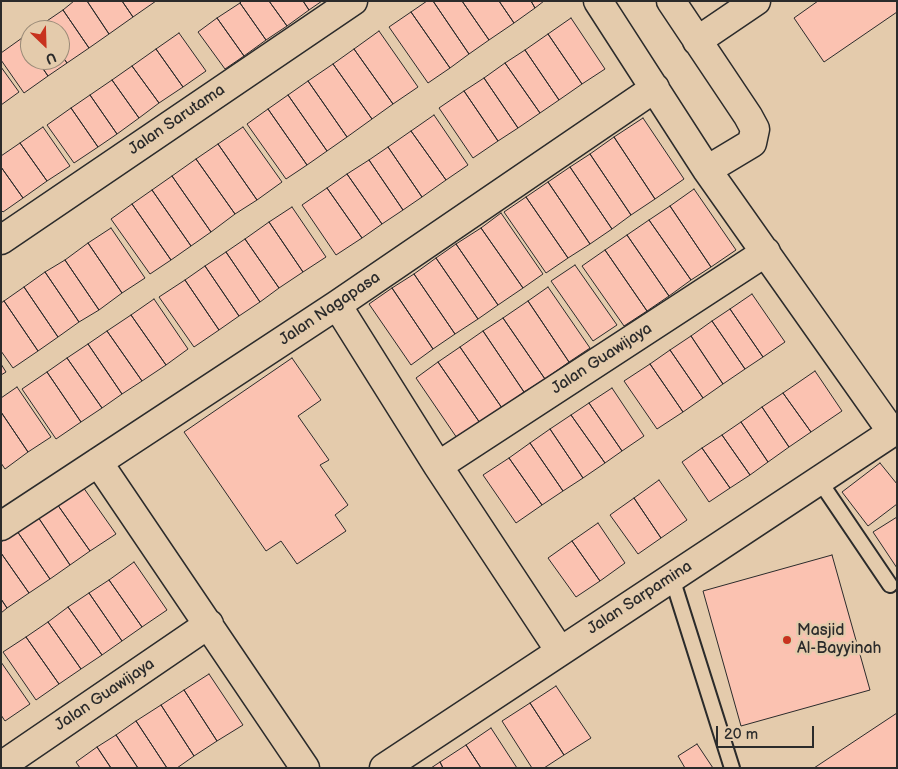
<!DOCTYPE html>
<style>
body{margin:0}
#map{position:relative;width:898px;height:769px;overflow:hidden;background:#e4cbac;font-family:"Balsamiq Sans",sans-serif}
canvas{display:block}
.frame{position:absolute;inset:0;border:2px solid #2b2b2b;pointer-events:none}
.north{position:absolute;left:20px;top:20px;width:50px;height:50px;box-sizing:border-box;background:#e4cbac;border:1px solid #9a8b78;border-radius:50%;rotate:156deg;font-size:14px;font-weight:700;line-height:20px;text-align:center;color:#2b2b2b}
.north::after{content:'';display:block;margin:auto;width:18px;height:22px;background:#c8321e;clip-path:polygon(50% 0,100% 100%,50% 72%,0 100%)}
.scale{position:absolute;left:716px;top:726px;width:98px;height:22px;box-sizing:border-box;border:2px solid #2b2b2b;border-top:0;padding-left:6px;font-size:15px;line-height:18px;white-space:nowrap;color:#2b2b2b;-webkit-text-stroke:4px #e4cbac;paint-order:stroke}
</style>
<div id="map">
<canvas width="898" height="769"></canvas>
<div class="frame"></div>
<div class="north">U</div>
<div class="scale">20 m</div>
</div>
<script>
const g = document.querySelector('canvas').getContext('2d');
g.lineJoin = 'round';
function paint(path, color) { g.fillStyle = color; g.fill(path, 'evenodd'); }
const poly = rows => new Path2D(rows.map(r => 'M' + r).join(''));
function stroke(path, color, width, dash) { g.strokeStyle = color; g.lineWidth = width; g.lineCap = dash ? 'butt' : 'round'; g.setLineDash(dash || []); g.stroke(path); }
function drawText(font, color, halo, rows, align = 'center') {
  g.font = font + ' "Balsamiq Sans",sans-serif'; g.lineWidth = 5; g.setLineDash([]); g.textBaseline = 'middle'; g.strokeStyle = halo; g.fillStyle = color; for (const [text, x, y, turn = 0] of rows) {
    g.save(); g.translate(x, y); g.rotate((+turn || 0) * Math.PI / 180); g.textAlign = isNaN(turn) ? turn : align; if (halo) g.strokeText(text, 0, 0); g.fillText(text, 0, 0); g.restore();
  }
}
const building = poly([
 [74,1,87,1,109,34,89,48,63,10,74,1],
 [87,1,122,1,133,17,109,34,87,1],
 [122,1,156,1,133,17,122,1],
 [242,1,269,1,287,26,266,40,240,3,242,1],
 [269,1,303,1,309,10,287,26,269,1],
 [303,1,322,1,309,10,303,1],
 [427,1,433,1,469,54,450,68,411,12,427,1],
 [433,1,462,1,489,40,469,54,433,1],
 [462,1,499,1,514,23,489,40,462,1],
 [499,1,531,1,535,8,514,23,499,1],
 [531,1,544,1,535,8,531,1],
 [818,1,897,1,897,12,824,62,794,18,818,1],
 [240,3,266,40,244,56,217,18,240,3],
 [63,10,89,48,67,63,60,53,60,30,44,30,41,25,63,10],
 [411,12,450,68,428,83,389,27,411,12],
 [217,18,244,56,225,69,198,32,217,18],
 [571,18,605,69,582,84,548,34,571,18],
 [41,25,44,30,34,30,41,25],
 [379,31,418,87,393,104,354,49,379,31],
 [30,33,30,50,22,38,30,33],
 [179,33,206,71,183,87,156,49,179,33],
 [548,34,582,84,559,100,525,50,548,34],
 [22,38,30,50,30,60,37,60,48,76,24,93,1,60,1,53,22,38],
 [156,49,183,87,159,103,132,66,156,49],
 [354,49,393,104,372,119,333,64,354,49],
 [525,50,559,100,540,113,505,63,525,50],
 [60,53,67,63,48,76,37,60,60,60,60,53],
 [505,63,540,113,518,128,484,78,505,63],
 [333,64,372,119,347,137,308,81,333,64],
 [132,66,159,103,139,118,112,80,132,66],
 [1,67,19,92,1,105,1,67],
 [484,78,518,128,498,141,464,91,484,78],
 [112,80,139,118,117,134,90,95,112,80],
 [308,81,347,137,327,151,288,95,308,81],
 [464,91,498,141,473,158,439,108,464,91],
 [90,95,117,134,98,147,71,108,90,95],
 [288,95,327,151,307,165,268,109,288,95],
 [71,108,98,147,74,163,47,125,71,108],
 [268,109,307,165,286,179,247,124,268,109],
 [434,115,468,165,446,180,411,131,434,115],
 [643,118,684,179,655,199,614,137,643,118],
 [43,127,70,166,47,181,20,143,43,127],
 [243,127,282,182,257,200,218,144,243,127],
 [411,131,446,180,422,197,388,147,411,131],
 [614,137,655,199,631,215,590,154,614,137],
 [20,143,47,181,23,198,1,167,1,156,20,143],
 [218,144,257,200,235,214,196,159,218,144],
 [388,147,422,197,403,210,369,160,388,147],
 [590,154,631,215,612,229,570,167,590,154],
 [196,159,235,214,211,232,172,176,196,159],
 [369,160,403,210,382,224,347,174,369,160],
 [1,167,23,198,3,212,1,210,1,167],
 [570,167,612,229,590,244,548,182,570,167],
 [347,174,382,224,362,238,327,188,347,174],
 [172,176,211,232,191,246,152,190,172,176],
 [548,182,590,244,568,258,526,197,548,182],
 [327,188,362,238,336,255,302,205,327,188],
 [694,189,736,250,711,267,670,206,694,189],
 [152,190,191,246,171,260,132,204,152,190],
 [526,197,568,258,546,273,504,212,526,197],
 [132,204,171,260,150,274,111,219,132,204],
 [670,206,711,267,691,280,649,220,670,206],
 [292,207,326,257,303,272,269,222,292,207],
 [501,213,543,274,523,288,481,228,501,213],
 [649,220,691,280,669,296,627,235,649,220],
 [269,222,303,272,279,288,245,239,269,222],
 [111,228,145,278,122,293,88,243,111,228],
 [481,228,523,288,498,305,456,244,481,228],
 [627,235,669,296,647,311,605,250,627,235],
 [245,239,279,288,260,302,226,252,245,239],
 [88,243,122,293,99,310,65,260,88,243],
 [456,244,498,305,478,319,436,258,456,244],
 [605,250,647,311,624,326,582,266,605,250],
 [226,252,260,302,239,316,205,266,226,252],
 [436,258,478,319,455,334,414,274,436,258],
 [65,260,99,310,79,322,45,272,65,260],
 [575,265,617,325,593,341,551,281,575,265],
 [205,266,239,316,219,330,185,280,205,266],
 [45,272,79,322,58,337,24,287,45,272],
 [414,274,455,334,433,349,392,288,414,274],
 [185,280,219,330,194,347,159,297,185,280],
 [24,287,58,337,38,351,4,301,24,287],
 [548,287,590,348,569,362,528,301,548,287],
 [392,288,433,349,411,365,369,304,392,288],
 [752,294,785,342,763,357,730,309,752,294],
 [154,299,188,349,166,365,131,315,154,299],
 [4,301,38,351,13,368,1,351,1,303,4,301],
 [528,301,569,362,545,379,503,318,528,301],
 [730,309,763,357,745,369,712,321,730,309],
 [131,315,166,365,142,381,107,331,131,315],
 [503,318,545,379,524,392,483,331,503,318],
 [712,321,745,369,723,384,691,336,712,321],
 [107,331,142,381,122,394,88,344,107,331],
 [483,331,524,392,502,408,460,347,483,331],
 [691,336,723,384,703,398,670,350,691,336],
 [88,344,122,394,102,408,67,358,88,344],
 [460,347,502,408,480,423,438,362,460,347],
 [670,350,703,398,683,412,650,364,670,350],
 [67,358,102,408,81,422,47,372,67,358],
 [292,358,321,400,298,416,329,460,320,465,348,505,335,515,346,531,297,564,281,541,266,551,184,432,292,358],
 [438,362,480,423,457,438,416,378,438,362],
 [1,364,6,372,1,375,1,364],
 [650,364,683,412,657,429,624,381,650,364],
 [815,371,842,411,811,432,783,393,815,371],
 [47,372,81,422,56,439,22,389,47,372],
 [17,387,51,437,28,452,1,412,1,398,17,387],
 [612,388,644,436,622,451,589,403,612,388],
 [783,393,811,432,789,447,762,407,783,393],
 [589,403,622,451,605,463,571,415,589,403],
 [762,407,789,447,768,462,741,422,762,407],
 [1,412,28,452,5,469,1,463,1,412],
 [571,415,605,463,583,478,550,429,571,415],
 [741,422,768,462,750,475,722,435,741,422],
 [550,429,583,478,563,491,530,443,550,429],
 [722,435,750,475,730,488,702,448,722,435],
 [530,443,563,491,542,505,509,458,530,443],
 [702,448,730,488,709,502,682,462,702,448],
 [509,458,542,505,516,523,483,475,509,458],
 [880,463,897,484,897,504,868,526,842,492,880,463],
 [659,480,687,520,661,538,634,498,659,480],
 [83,487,116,534,90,551,57,504,83,487],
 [634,498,661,538,638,554,610,515,634,498],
 [57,504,90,551,70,565,38,517,57,504],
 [38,517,70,565,50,579,17,531,38,517],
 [897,517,897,568,873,532,897,517],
 [598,523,625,563,600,581,572,541,598,523],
 [17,531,50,579,29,593,1,553,1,542,17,531],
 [572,541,600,581,576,597,548,558,572,541],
 [1,553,29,593,7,608,1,599,1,553],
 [832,555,870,690,741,726,703,591,832,555],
 [134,562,167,610,142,627,109,580,134,562],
 [109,580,142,627,122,641,89,593,109,580],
 [89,593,122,641,102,655,68,607,89,593],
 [1,599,7,608,1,613,1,599],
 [68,607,102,655,81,669,48,622,68,607],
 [48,622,81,669,59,684,26,637,48,622],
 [26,637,59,684,36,700,3,652,26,637],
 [1,662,30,704,5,721,1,715,1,662],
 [209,674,243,725,217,741,184,690,209,674],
 [556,686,591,738,564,755,530,703,556,686],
 [184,690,217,741,194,756,161,705,184,690],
 [530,703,564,755,544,768,532,768,502,721,530,703],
 [161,705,194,756,177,768,167,768,136,721,161,705],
 [897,713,897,768,814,768,897,713],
 [136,721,167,768,138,768,116,735,136,721],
 [491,728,517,768,481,768,466,745,491,728],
 [116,735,138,768,111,768,97,747,116,735],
 [697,744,713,768,685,768,678,756,697,744],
 [466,745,481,768,443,768,440,762,466,745],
 [97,747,111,768,80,768,76,762,97,747],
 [440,762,443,768,431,768,440,762]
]);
paint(building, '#fbc2b1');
stroke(building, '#2b2b2b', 1);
const service = poly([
 [819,480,890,585],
 [672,578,732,768]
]);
const minor = poly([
 [598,1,707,170,892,432],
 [671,1,748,116,755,129,752,143,707,170],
 [697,41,756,1],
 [1,240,353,1],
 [337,305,438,466,560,651],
 [98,462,305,768],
 [438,466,766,252],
 [1,526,337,305,655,88],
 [1,766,209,624],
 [384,768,897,429]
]);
stroke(service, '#2b2b2b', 18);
stroke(minor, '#2b2b2b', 31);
stroke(service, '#e4cbac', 14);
stroke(minor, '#e4cbac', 28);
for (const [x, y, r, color] of [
 [787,640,5,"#c8321e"]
]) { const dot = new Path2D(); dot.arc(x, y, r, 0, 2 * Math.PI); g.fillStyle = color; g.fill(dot); stroke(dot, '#e4cbac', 2); }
drawText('16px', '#2b2b2b', '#e4cbac', [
 ["Jalan Sarutama",177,120,-34],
 ["Jalan Nagapasa",330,309,-34],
 ["Jalan Guawijaya",602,359,-33],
 ["Jalan Sarpamina",640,598,-33],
 ["Jalan Guawijaya",105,695,-34]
]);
drawText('16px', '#2b2b2b', '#e4cbac', [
 ["Masjid",797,631],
 ["Al-Bayyinah",797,649]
], 'left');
</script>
